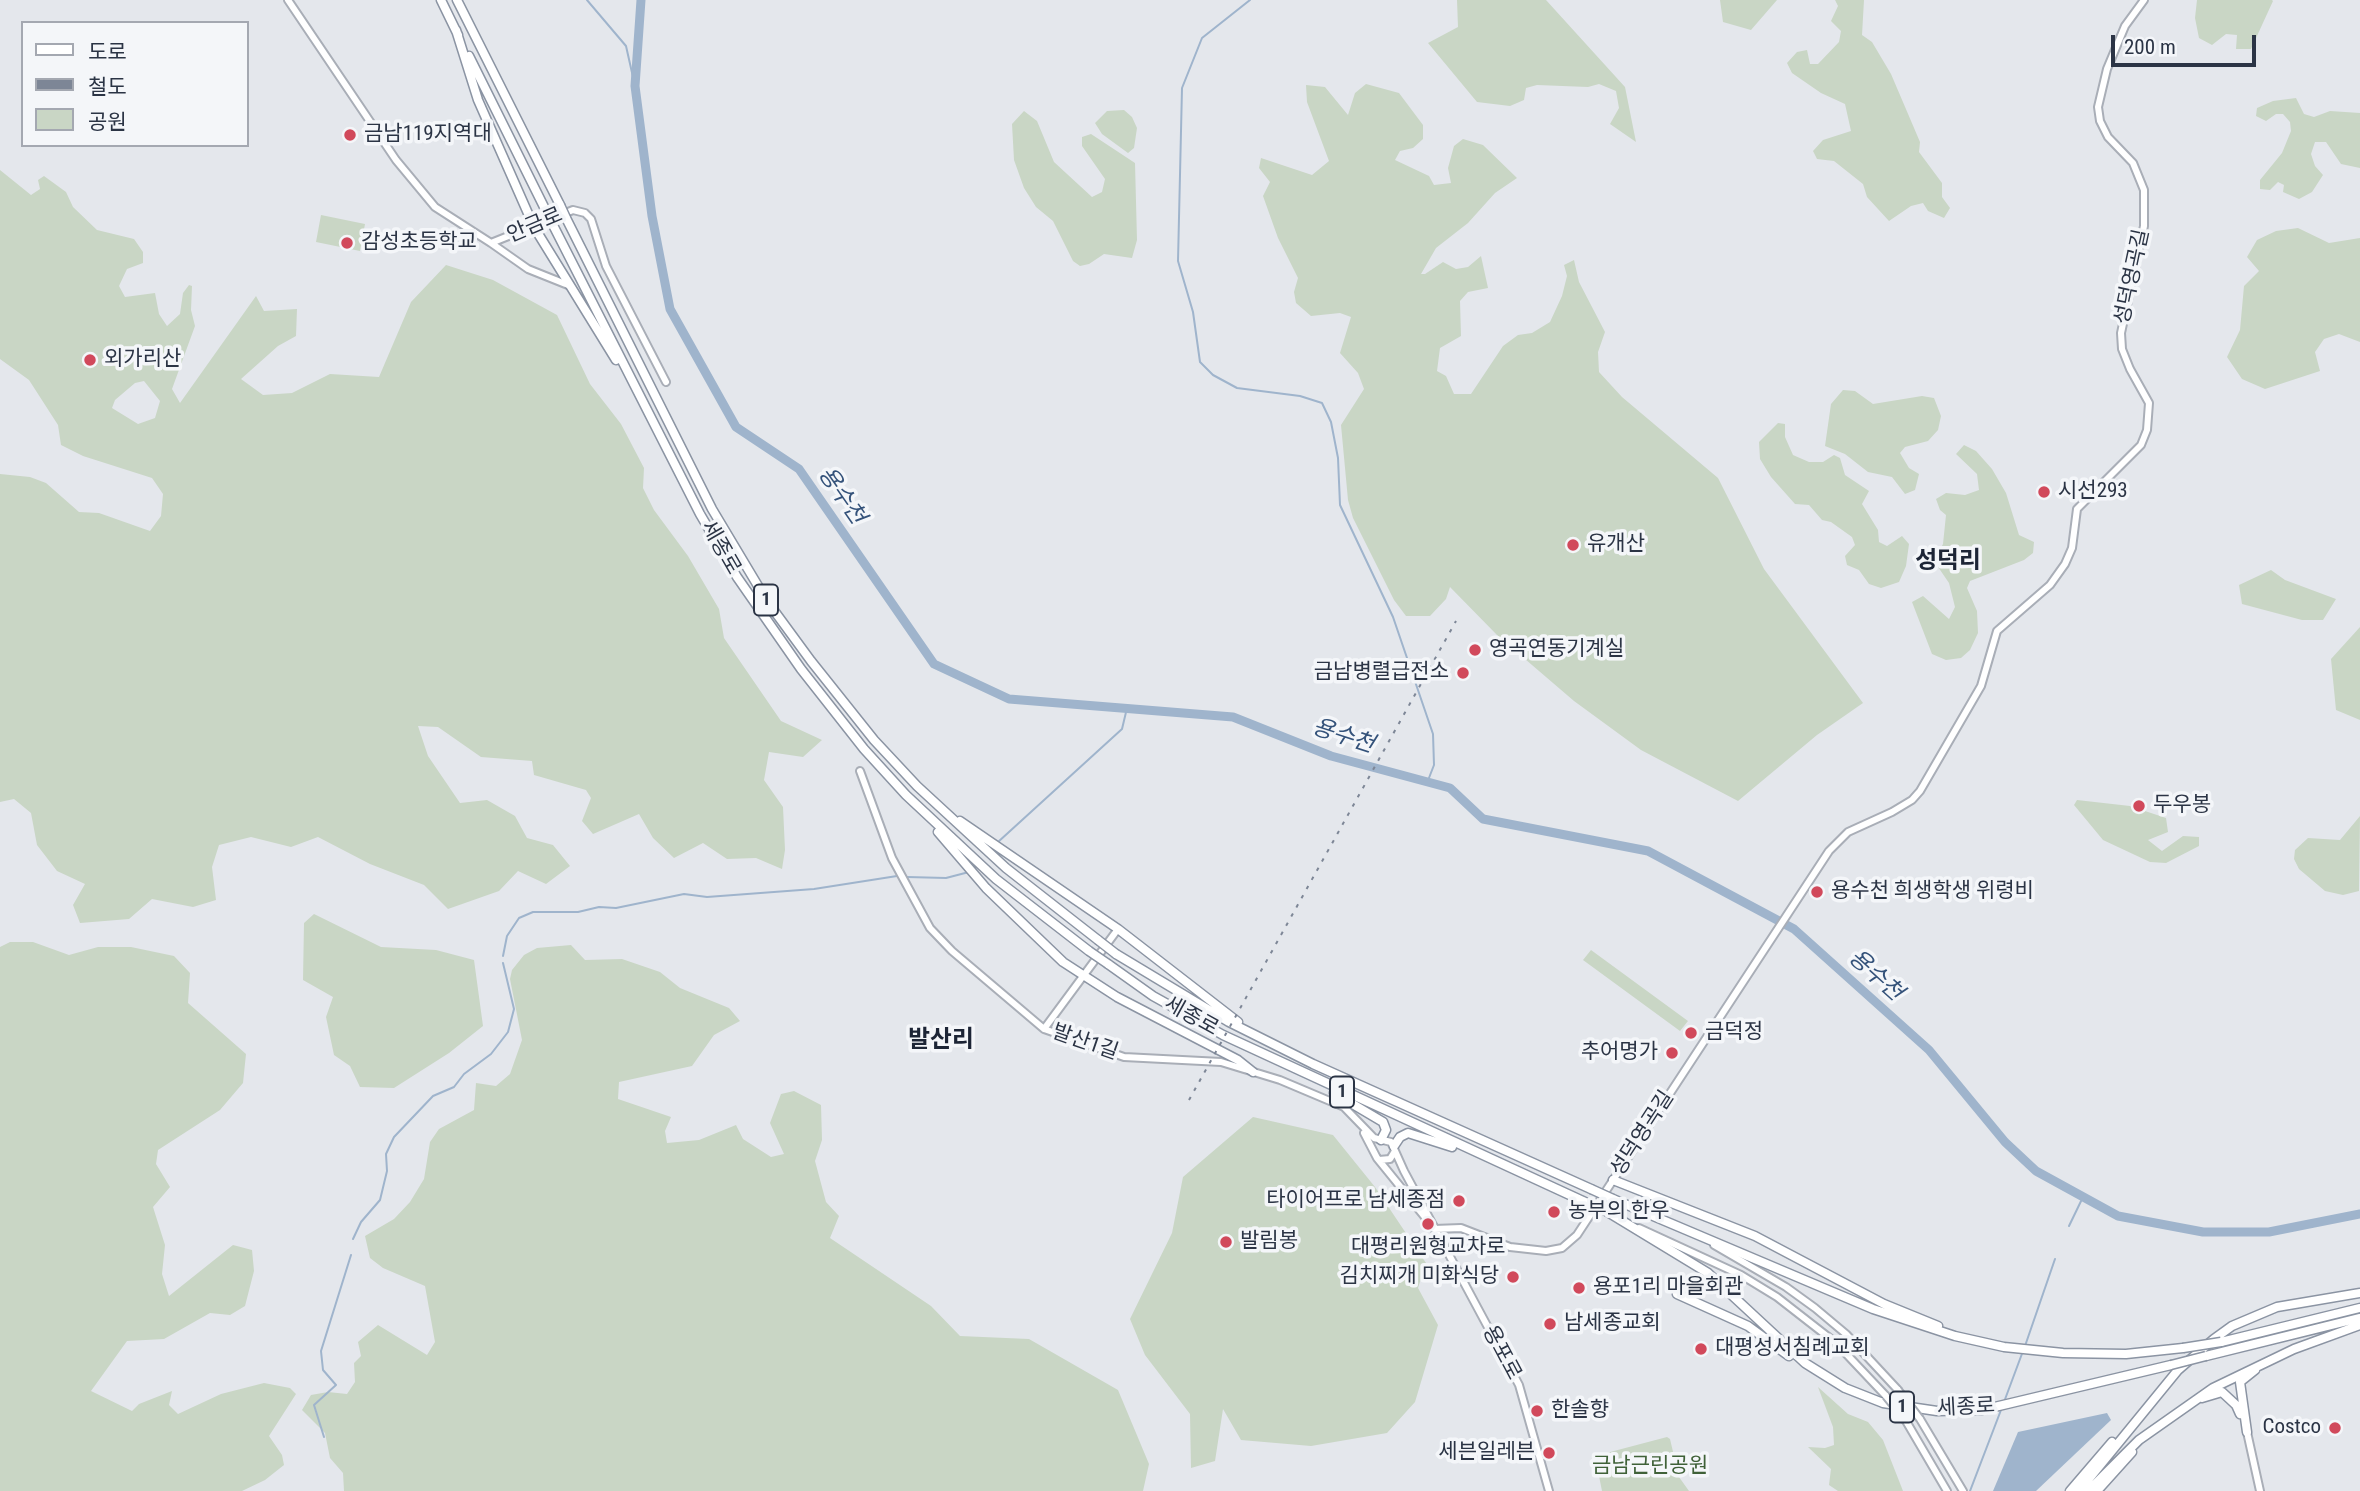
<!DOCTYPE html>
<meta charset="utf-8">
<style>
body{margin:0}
#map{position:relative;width:2360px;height:1491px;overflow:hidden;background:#e4e7ec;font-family:"Roboto Condensed","Noto Sans KR",sans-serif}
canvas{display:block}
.legend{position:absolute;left:21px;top:21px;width:228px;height:126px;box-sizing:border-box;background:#f4f6f9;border:2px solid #a4a8b1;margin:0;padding:9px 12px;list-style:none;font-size:21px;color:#2b3445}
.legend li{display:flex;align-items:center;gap:14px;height:35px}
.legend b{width:35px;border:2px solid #a4a8b1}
.scale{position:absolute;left:2111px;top:35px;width:145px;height:32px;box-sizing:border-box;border:4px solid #2b3445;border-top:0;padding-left:9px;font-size:21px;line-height:24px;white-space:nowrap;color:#2b3445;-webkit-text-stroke:5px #f4f6f9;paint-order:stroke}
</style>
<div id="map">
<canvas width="2360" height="1491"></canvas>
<ul class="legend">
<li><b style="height:9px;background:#fff"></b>도로</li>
<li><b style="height:9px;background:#7d8696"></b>철도</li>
<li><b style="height:19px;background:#c9d6c5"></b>공원</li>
</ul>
<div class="scale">200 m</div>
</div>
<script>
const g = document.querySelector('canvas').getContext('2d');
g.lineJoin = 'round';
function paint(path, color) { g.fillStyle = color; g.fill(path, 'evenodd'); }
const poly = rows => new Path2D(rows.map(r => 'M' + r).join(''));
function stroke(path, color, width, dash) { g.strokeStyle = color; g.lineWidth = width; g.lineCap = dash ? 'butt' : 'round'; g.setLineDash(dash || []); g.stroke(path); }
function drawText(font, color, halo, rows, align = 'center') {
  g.font = font + ' "Roboto Condensed","Noto Sans KR",sans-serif'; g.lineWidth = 7; g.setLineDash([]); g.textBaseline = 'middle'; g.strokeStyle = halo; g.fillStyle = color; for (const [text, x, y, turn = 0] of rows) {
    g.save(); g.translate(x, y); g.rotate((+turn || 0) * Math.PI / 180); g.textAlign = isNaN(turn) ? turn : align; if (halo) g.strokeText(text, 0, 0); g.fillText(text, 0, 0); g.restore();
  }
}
paint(poly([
 [1457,0,1546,0,1625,87,1636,142,1610,124,1619,108,1616,91,1599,84,1588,87,1537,85,1526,88,1524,100,1510,106,1477,102,1428,43,1458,27],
 [1720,0,1777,0,1751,30,1723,22],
 [1835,0,1864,0,1862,35,1872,42,1891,74,1920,142,1919,152,1942,183,1942,197,1950,208,1944,218,1928,211,1923,203,1911,206,1889,221,1867,197,1863,184,1834,161,1817,159,1813,151,1823,140,1851,131,1845,104,1821,93,1792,73,1787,63,1797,52,1807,50,1810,64,1818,64,1839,42,1841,31,1831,21,1838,6],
 [2197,0,2272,0,2273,1,2251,49,2236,49,2237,35,2226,34,2212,45,2199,38,2195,18],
 [1366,84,1399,93,1423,125,1423,139,1413,148,1400,151,1395,160,1429,176,1434,185,1451,183,1448,168,1454,146,1463,139,1483,145,1517,178,1495,193,1468,223,1436,248,1421,274,1425,274,1443,262,1456,269,1468,267,1481,256,1488,288,1468,292,1460,301,1461,336,1440,348,1437,371,1446,376,1454,394,1471,394,1503,346,1518,335,1532,333,1550,322,1562,296,1567,276,1564,265,1574,260,1579,282,1605,332,1598,352,1599,372,1622,397,1718,478,1764,569,1863,703,1817,735,1738,801,1641,750,1574,701,1497,635,1450,587,1446,599,1430,616,1406,616,1394,600,1353,518,1348,500,1341,425,1364,389,1358,373,1340,353,1351,317,1340,313,1311,316,1296,303,1294,292,1298,278,1278,238,1263,196,1270,182,1259,168,1261,158,1312,175,1329,161,1307,102,1306,85,1325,87,1348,115,1355,93],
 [2296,98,2304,114,2314,117,2330,111,2360,113,2360,168,2341,164,2326,142,2315,142,2311,154,2315,166,2323,175,2312,192,2299,199,2283,192,2284,185,2278,182,2270,190,2260,189,2260,180,2282,153,2291,131,2290,122,2283,114,2276,114,2266,121,2256,116,2257,108,2273,101],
 [1124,110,1132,117,1137,128,1134,148,1128,153,1102,134,1095,123,1107,111],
 [1024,111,1037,121,1054,162,1092,197,1102,192,1105,179,1082,146,1082,137,1091,134,1135,163,1137,240,1132,258,1104,254,1089,264,1080,266,1073,261,1053,221,1036,207,1024,188,1014,160,1012,124],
 [0,170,31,195,40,189,38,180,44,176,66,192,73,207,97,230,134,239,143,252,143,263,127,269,119,286,125,297,155,293,159,314,167,326,180,314,183,293,189,285,192,286,191,310,195,326,172,389,180,403,256,296,264,311,297,309,296,336,278,346,241,379,263,395,292,393,330,374,379,377,411,302,446,265,493,280,557,315,590,384,621,424,644,468,643,488,654,510,688,556,719,609,724,638,781,721,822,740,803,757,769,752,764,780,783,807,785,850,782,869,756,858,727,859,703,843,674,858,653,838,639,814,593,834,582,821,591,798,586,790,534,775,532,761,481,757,438,727,418,726,428,756,460,803,487,800,515,816,527,838,553,845,570,866,546,884,518,871,499,891,448,909,424,885,370,864,318,837,291,847,251,837,219,845,212,867,216,900,193,907,152,899,129,919,80,923,73,905,85,884,57,871,37,845,31,813,14,799,0,802,0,474,30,477,46,483,79,512,99,513,150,531,161,516,163,494,152,478,83,456,61,445,58,425,29,380,0,359],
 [144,381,160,401,155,418,138,424,112,408,115,400,135,383],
 [321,215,365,224,360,251,316,242],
 [2298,228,2329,243,2360,238,2360,342,2339,334,2324,339,2315,352,2320,371,2265,389,2242,379,2227,357,2240,330,2244,286,2259,271,2247,257,2257,240,2276,231],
 [1843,390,1855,391,1873,404,1922,396,1934,398,1941,416,1938,430,1928,441,1905,447,1900,453,1909,468,1919,474,1915,490,1905,494,1892,477,1868,472,1845,454,1825,446,1831,404],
 [1778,423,1785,424,1785,437,1793,455,1809,462,1823,462,1834,455,1840,458,1845,475,1869,491,1862,504,1878,530,1879,542,1887,546,1902,536,1909,544,1906,566,1899,582,1881,588,1869,584,1859,570,1847,565,1845,556,1855,545,1852,537,1831,522,1822,520,1809,505,1795,504,1771,477,1760,459,1759,442],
 [1964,445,1976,451,1992,469,2006,493,2019,535,2034,542,2033,553,2024,560,1970,581,1967,588,1977,611,1978,633,1970,650,1961,658,1946,660,1932,654,1912,602,1923,596,1949,619,1955,607,1949,583,1934,561,1943,544,1946,515,1940,510,1936,499,1946,493,1965,495,1979,490,1977,474,1956,454],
 [2271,570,2285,580,2336,599,2323,620,2302,620,2242,604,2239,585],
 [2360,627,2360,720,2336,710,2331,659],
 [2077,800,2130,806,2166,818,2168,832,2148,840,2162,851,2183,836,2199,837,2199,846,2166,863,2150,862,2103,840,2074,805],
 [2360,816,2359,891,2343,895,2325,891,2299,869,2294,859,2295,850,2308,838,2340,840],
 [314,914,381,947,436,950,474,960,483,1026,449,1053,394,1088,360,1087,350,1066,334,1055,326,1017,333,997,303,980,304,923],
 [10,942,33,942,69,955,98,947,131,947,174,956,190,973,188,1003,246,1054,243,1083,220,1110,158,1150,156,1164,170,1187,153,1207,165,1245,162,1274,169,1296,233,1245,252,1250,254,1271,245,1306,230,1315,210,1313,164,1339,127,1341,91,1391,132,1411,139,1404,172,1391,169,1405,178,1414,221,1394,264,1383,290,1388,296,1394,269,1436,282,1455,284,1465,265,1480,242,1491,0,1491,0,947],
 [571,945,585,960,622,959,660,972,680,988,729,1008,740,1021,714,1035,692,1066,619,1082,618,1099,671,1117,665,1131,667,1143,699,1140,736,1125,743,1139,771,1157,784,1154,770,1123,781,1094,794,1091,821,1105,822,1140,815,1161,826,1202,839,1216,830,1238,931,1306,960,1336,1029,1339,1118,1390,1149,1464,1143,1491,344,1491,343,1473,330,1458,325,1433,302,1410,311,1395,328,1392,347,1394,355,1382,354,1363,361,1356,358,1342,378,1325,427,1355,435,1342,425,1286,383,1268,370,1258,365,1236,394,1219,410,1202,424,1179,430,1142,439,1129,474,1110,476,1083,496,1086,510,1074,522,1040,510,979,512,970,524,955,537,948],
 [1591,950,1688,1021,1680,1031,1583,960],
 [1253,1117,1333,1135,1375,1187,1426,1263,1418,1288,1438,1325,1415,1402,1387,1433,1311,1446,1241,1440,1223,1409,1215,1461,1191,1468,1190,1414,1145,1355,1130,1319,1172,1233,1183,1177],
 [1818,1387,1848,1414,1868,1422,1883,1440,1903,1491,1838,1491,1829,1485,1831,1469,1808,1447,1825,1448,1834,1445,1833,1427],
 [1667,1437,1670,1439,1679,1477,1689,1491,1602,1491,1595,1456]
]), '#c9d6c5');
paint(poly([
 [2107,1413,2111,1420,2036,1491,1993,1491,2018,1432]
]), '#9fb4cc');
stroke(poly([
 [587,0,626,46,635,86],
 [1250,0,1202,38,1182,88,1178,261,1193,312,1200,362,1213,375,1237,388,1300,396,1322,403,1331,422,1338,458,1340,505,1393,617,1433,734,1434,765,1427,783],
 [998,842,1122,729,1127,708],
 [907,877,946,878,969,872],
 [503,956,507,936,519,918,533,912,578,912,599,907,616,908,684,894,707,897,814,889,897,876],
 [2069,1226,2083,1197],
 [353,1239,361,1222,380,1200,387,1171,386,1154,394,1137,433,1096,454,1087,464,1074,491,1054,508,1032,514,1009,503,963],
 [2025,1346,2055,1259],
 [2004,1402,2023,1351],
 [324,1437,314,1405,336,1385,323,1370,321,1351,351,1255],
 [1970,1491,2001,1410]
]), '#9fb4cc', 2);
stroke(poly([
 [641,0,635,86,652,216,670,309,736,427,799,469,934,664,1009,699,1233,717,1331,756,1450,788,1483,819,1648,851,1794,929,1929,1050,2005,1142,2036,1171,2118,1216,2203,1232,2269,1232,2360,1214]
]), '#9fb4cc', 9);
const secondary = poly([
 [288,0,396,160,435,207,491,243,573,210,585,213,591,219,606,266,666,382],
 [491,243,528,269,568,285],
 [860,771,892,858,930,928,952,951,1044,1029,1124,1057,1221,1062,1280,1080,1344,1107,1374,1138,1391,1142,1404,1171,1519,1385,1549,1491],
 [1044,1029,1118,929],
 [1364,1133,1377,1158,1429,1222],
 [1379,1160,1390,1159,1395,1151],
 [1639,1228,1741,1275,1777,1297,1836,1343,1886,1396],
 [1434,1229,1461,1228,1510,1247,1546,1251,1562,1248,1577,1235,1829,851,1848,832,1892,812,1912,800,1920,791,1981,686,1997,631,2050,585,2065,564,2072,548,2077,509,2141,445,2147,430,2149,403,2130,369,2122,349,2121,333,2144,226,2144,190,2133,163,2108,137,2100,121,2098,107,2107,69,2125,26,2144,0],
 [1714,1245,1786,1287,1815,1308,1846,1334,1898,1390],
 [1920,1419,1963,1491],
 [1906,1421,1947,1491],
 [2247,1432,2260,1491]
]);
const highway = poly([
 [441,0,458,35],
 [457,0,560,205],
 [456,30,478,100,534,227,616,360],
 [469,56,547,213],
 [566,218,712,509,767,601,811,661,874,740,917,786,1006,868,1098,940],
 [553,225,700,514,737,577,801,669,864,749,906,795,996,879,1089,951],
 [960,821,1118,929,1238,1022],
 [938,832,986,888,1063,962,1117,997,1238,1060,1253,1072],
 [1116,954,1229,1022,1313,1064,1591,1189],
 [1108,964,1153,996,1223,1035,1585,1202],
 [1334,1093,1383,1122,1386,1130,1381,1140],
 [1394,1146,1400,1137,1408,1133,1452,1147],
 [1613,1180,1755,1236,1884,1304,1938,1326],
 [1613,1199,1873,1309,1955,1336,2004,1347,2063,1353,2126,1354,2183,1348],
 [1606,1211,1708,1273,1805,1363,1845,1388,1883,1403,1937,1411,1982,1410,2171,1365],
 [1677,1294,1748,1326,1789,1356],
 [2221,1342,2360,1308],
 [2206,1356,2360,1318],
 [2202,1398,2222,1392,2236,1405,2240,1414],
 [2247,1432,2240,1382,2255,1370],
 [2070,1491,2112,1442],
 [2079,1491,2178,1370,2214,1339,2232,1326,2277,1307,2360,1293],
 [2088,1491,2139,1440,2213,1388,2294,1349,2360,1325],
 [2097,1491,2132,1452]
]);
stroke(secondary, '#a9aeb7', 10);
stroke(highway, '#8b94a3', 11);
stroke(secondary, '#fff', 6);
stroke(highway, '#fff', 8);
stroke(poly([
 [1189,1100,1456,621]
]), '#7d8696', 2, [3.5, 7]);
const secondaryBridge = poly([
 [1898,1390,1920,1419],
 [1886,1396,1906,1421]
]);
const highwayBridge = poly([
 [560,205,566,218],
 [547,213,553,225],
 [1098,940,1116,954],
 [1089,951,1108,964],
 [1591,1189,1613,1199],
 [1585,1202,1606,1211],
 [2183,1348,2221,1342],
 [2171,1365,2206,1356]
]);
stroke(secondaryBridge, '#a9aeb7', 10, []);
stroke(highwayBridge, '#8b94a3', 11, []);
stroke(secondaryBridge, '#fff', 6);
stroke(highwayBridge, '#fff', 8);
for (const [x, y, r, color] of [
 [350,135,7,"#d1495b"],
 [347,243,7,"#d1495b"],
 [90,360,7,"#d1495b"],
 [2044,492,7,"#d1495b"],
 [1573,545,7,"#d1495b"],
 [1475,650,7,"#d1495b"],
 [1463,673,7,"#d1495b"],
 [2139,806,7,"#d1495b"],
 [1817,892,7,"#d1495b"],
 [1691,1033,7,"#d1495b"],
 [1672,1053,7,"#d1495b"],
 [1459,1201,7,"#d1495b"],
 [1554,1212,7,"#d1495b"],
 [1428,1224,7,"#d1495b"],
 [1226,1242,7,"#d1495b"],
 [1513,1277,7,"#d1495b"],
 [1579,1288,7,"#d1495b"],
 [1550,1324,7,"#d1495b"],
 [1701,1349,7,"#d1495b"],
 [1537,1411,7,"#d1495b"],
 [2335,1428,7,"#d1495b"],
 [1549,1453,7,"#d1495b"]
]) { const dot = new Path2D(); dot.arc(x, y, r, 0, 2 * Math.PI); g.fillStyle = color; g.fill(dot); stroke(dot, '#f4f6f9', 2.5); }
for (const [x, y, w] of [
 [766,600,24],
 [1342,1092,24],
 [1902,1407,24]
]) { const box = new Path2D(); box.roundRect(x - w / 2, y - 15.5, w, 31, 5); g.fillStyle = '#f4f6f9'; g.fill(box); stroke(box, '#2b3445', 2); }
drawText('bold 19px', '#2b3445', null, [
 ["1",766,600],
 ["1",1342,1092],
 ["1",1902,1407]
]);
drawText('21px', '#2b3445', '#f4f6f9', [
 ["금남119지역대",364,135],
 ["감성초등학교",361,243],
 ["외가리산",104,360],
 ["시선293",2058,492],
 ["유개산",1587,545],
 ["영곡연동기계실",1489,650],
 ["금남병렬급전소",1449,673,"right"],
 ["두우봉",2153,806],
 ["용수천 희생학생 위령비",1831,892],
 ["금덕정",1705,1033],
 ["추어명가",1658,1053,"right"],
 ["타이어프로 남세종점",1445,1201,"right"],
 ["농부의 한우",1568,1212],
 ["발림봉",1240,1242],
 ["대평리원형교차로",1428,1248,"center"],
 ["김치찌개 미화식당",1499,1277,"right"],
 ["용포1리 마을회관",1593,1288],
 ["남세종교회",1564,1324],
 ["대평성서침례교회",1715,1349],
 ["한솔향",1551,1411],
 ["Costco",2321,1428,"right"],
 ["세븐일레븐",1535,1453,"right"]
], 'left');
drawText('21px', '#2b3445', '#f4f6f9', [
 ["안금로",535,226,-23],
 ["성덕영곡길",2133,277,-78],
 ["세종로",720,548,60],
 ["세종로",1191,1017,29],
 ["발산1길",1085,1043,19],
 ["성덕영곡길",1643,1134,-57],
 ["용포로",1501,1353,62],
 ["세종로",1966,1408,-3]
]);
drawText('21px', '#3f6138', '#f4f6f9', [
 ["금남근린공원",1650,1467]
]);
drawText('italic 23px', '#34527a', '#f4f6f9', [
 ["용수천",841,496,55],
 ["용수천",1343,737,18],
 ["용수천",1875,976,42]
]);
drawText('bold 24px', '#1d2536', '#f4f6f9', [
 ["성덕리",1948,562],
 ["발산리",941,1041]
]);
</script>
